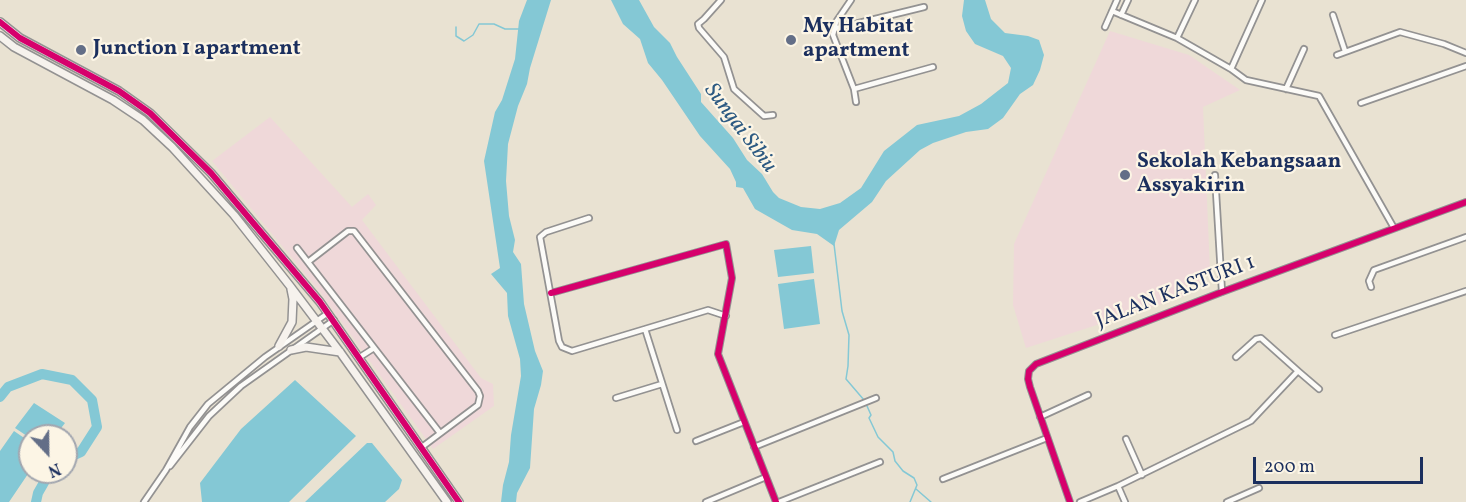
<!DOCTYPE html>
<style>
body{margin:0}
#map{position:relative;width:1466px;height:502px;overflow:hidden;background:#e9e2d2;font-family:Vollkorn,serif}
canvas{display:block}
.north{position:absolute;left:18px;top:424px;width:60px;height:60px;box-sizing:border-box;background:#fcf5e5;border:2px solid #a2a6af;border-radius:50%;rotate:158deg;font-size:16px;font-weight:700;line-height:24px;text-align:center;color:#1b2f5e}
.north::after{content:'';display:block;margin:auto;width:21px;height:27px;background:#636e87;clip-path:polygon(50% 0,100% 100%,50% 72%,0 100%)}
.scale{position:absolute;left:1253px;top:457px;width:170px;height:27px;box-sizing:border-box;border:3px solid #1b2f5e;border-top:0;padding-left:8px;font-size:18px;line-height:21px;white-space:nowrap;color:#1b2f5e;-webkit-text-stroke:4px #fcf5e5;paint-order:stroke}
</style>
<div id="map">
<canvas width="1466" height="502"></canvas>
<div class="north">N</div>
<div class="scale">200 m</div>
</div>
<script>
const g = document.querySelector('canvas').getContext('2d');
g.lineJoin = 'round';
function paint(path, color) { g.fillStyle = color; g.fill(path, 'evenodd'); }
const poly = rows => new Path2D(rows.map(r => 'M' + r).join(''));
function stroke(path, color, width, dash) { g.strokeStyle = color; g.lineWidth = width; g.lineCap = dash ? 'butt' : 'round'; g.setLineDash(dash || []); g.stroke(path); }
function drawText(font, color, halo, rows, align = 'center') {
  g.font = font + ' Vollkorn,serif'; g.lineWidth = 4.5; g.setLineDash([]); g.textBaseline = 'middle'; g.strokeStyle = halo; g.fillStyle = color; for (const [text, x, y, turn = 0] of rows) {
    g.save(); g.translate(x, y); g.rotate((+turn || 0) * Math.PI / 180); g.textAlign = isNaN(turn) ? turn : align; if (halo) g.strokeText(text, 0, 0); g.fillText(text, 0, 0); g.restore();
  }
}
paint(poly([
 [1110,31,1189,55,1240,90,1203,107,1210,271,1183,297,1026,348,1013,305,1014,244],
 [270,117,352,207,368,194,376,205,362,220,481,378,493,384,494,406,433,449,320,292,212,161]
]), '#efd8d9');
paint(poly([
 [527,0,551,0,530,68,527,84,518,106,508,144,506,181,509,216,515,240,513,252,521,264,524,304,535,351,543,371,541,385,534,409,530,468,517,493,516,502,501,502,503,485,509,462,511,435,521,376,520,359,508,316,507,293,491,274,500,268,484,161,495,112,502,100,515,59,519,21],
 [611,0,639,0,654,27,670,43,677,57,701,94,701,102,733,138,747,160,762,174,773,192,779,198,801,207,820,209,840,203,861,188,884,151,917,125,959,116,981,104,1008,83,1011,68,1003,56,975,44,966,31,962,16,964,0,985,0,991,19,1005,33,1028,36,1039,40,1044,55,1040,70,1033,85,1020,94,1003,118,988,129,966,132,933,143,920,150,886,181,872,202,839,230,834,246,817,234,792,230,755,209,743,188,736,187,736,182,730,169,700,136,662,80,648,63,640,39,623,24],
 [811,246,814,273,778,277,774,250],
 [814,279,820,324,784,329,778,284],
 [295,380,356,436,289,502,202,502,200,483,241,429],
 [34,403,65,423,55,436,30,436,30,438,15,428],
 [14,431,30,442,30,471,9,502,0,502,0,451],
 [367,443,372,443,402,480,399,489,385,502,305,502]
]), '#84c8d5');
stroke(poly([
 [456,27,456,36,464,41,473,35,479,24,494,24,505,29,519,29],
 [834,244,842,311,849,335,848,366,846,379,864,400],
 [867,406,871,415,869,418,878,437,893,452,895,461,903,471,914,478,917,485,910,502],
 [916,489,931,502]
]), '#84c8d5', 1.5);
stroke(poly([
 [0,397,8,387,42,374,72,380,92,400,97,427,81,452,66,459],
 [36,502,38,493,50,472]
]), '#84c8d5', 10);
const street = poly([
 [721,0,704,19,698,24,699,28,724,57,734,89,764,116,773,115],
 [851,0,836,22,833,35,854,89,856,102],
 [1112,11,1177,38,1231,69,1246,80,1319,96,1394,228],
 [1121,15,1128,0],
 [1333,15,1345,51],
 [1105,27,1117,0],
 [834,29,924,7],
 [1177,38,1195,0],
 [1337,55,1400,32,1444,44,1466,53],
 [1231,69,1262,0],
 [854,89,933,67],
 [1286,89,1304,49],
 [1361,103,1466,66],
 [1215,175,1222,292],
 [589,218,546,232,540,237,559,341,562,347,572,351,708,310,726,316],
 [297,248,440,433],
 [308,262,348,231,354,231,478,391,480,396,478,405,422,447],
 [1371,287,1369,281,1374,270,1466,237],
 [551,293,726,244,732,278,718,354,776,502],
 [645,329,677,430],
 [1335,335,1466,291],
 [360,357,374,348],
 [1298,371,1319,389],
 [616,398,662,384],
 [1040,417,1088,395],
 [1126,439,1142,475],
 [696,441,744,422],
 [754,447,876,398],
 [170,466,209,416,241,386,334,320],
 [943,479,1047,438],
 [1118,486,1125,502],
 [144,502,166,470,190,427,208,404,265,357,328,313],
 [706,502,766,477],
 [779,502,880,462],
 [1070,502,1030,387,1028,379,1029,371,1036,364,1222,292,1466,202],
 [1080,502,1118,486,1251,421,1298,371,1261,338,1256,339,1236,357],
 [1227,502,1259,488]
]);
const secondary = poly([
 [0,22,20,38,119,91,150,113,211,173,320,302,459,502],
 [0,36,14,47,113,100,143,120,172,147,234,215,290,286,340,352,447,502],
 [279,346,292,322,293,299,291,289],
 [291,350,306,347,340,352]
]);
stroke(street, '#939292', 8);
stroke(secondary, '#939292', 10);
stroke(street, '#fcfbf8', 4.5);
stroke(secondary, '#f6f2ed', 7);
stroke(poly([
 [0,22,20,38,119,91,150,113,211,173,320,302,459,502],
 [551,293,726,244,732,278,718,354,776,502],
 [1070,502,1030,387,1028,379,1029,371,1036,364,1222,292,1466,202]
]), '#d6006c', 6);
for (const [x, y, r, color] of [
 [791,40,6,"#636e87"],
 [81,50,6,"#636e87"],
 [1125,175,6,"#636e87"]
]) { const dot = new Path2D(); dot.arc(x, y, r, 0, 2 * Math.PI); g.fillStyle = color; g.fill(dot); stroke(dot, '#fcf5e5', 2); }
drawText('bold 21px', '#1b2f5e', '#fcf5e5', [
 ["My Habitat",803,28],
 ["apartment",803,52],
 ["Junction 1 apartment",93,50],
 ["Sekolah Kebangsaan",1137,163],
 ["Assyakirin",1137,187]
], 'left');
drawText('21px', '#1b2f5e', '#fcf5e5', [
 ["JALAN KASTURI 1",1176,293,-21]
]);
drawText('italic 22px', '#2d5a82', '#fcf5e5', [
 ["Sungai Sibiu",739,129,53]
]);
</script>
